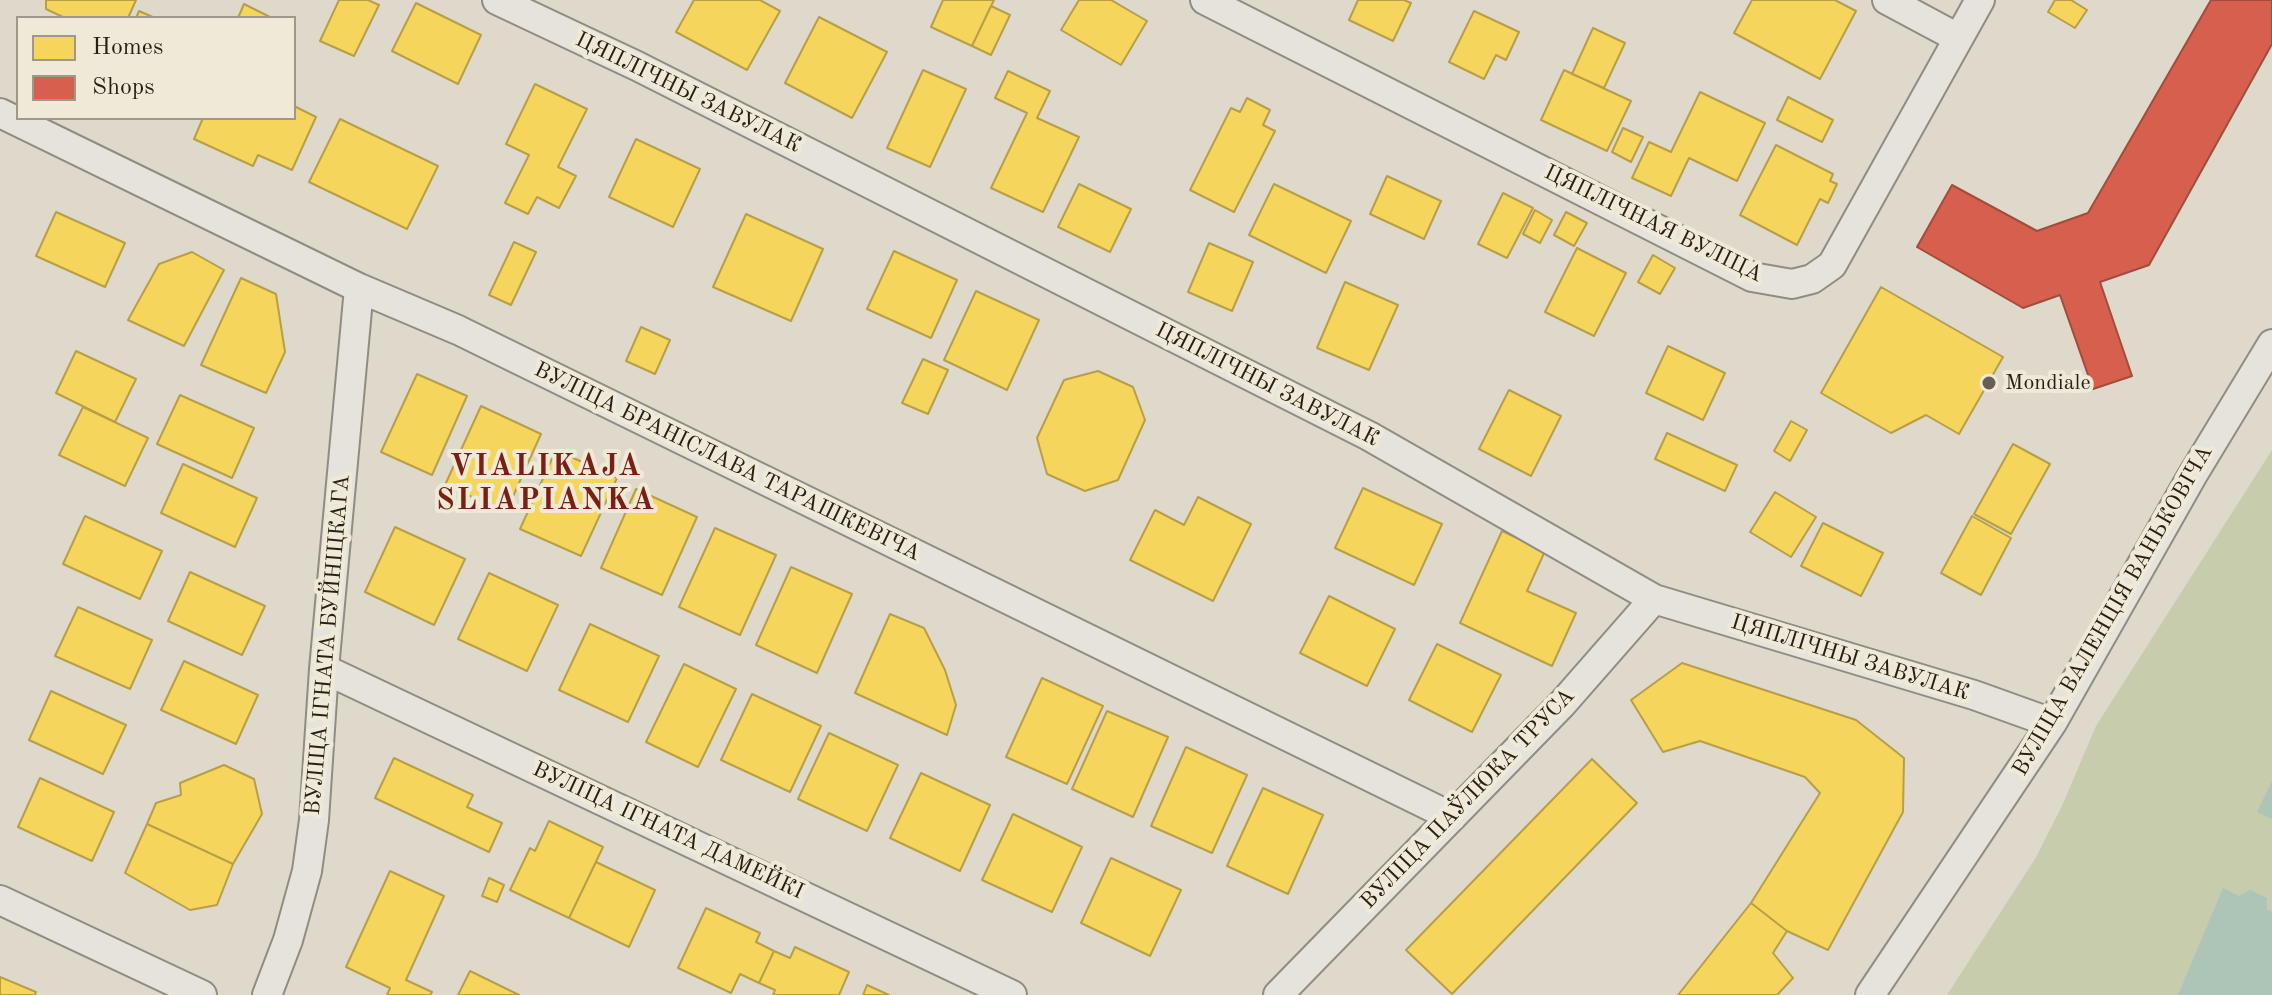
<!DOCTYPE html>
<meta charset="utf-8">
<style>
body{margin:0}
#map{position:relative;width:2272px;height:995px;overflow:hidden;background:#ded9ca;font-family:"Old Standard TT",serif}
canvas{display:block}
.legend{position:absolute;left:16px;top:16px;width:280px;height:104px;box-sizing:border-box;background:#efead7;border:2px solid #9f988a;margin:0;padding:10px 14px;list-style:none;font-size:24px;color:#271e16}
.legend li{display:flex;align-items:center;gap:16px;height:40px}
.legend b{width:40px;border:2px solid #9f988a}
</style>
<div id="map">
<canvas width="2272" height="995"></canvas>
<ul class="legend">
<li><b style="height:22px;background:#f6d55c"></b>Homes</li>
<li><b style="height:22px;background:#d6604d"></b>Shops</li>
</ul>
</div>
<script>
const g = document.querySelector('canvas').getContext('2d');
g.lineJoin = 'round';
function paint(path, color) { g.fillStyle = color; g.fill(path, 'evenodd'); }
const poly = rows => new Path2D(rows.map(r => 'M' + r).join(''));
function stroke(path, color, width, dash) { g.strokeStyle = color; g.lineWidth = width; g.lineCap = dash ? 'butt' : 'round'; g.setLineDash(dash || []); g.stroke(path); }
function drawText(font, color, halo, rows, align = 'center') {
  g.font = font + ' "Old Standard TT",serif'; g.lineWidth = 8; g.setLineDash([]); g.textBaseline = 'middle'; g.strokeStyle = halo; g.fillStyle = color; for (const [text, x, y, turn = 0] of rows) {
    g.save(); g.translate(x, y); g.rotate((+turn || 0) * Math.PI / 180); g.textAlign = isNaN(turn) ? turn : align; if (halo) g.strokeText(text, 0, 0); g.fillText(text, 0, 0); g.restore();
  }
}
paint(poly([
 [2272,450,2272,995,1947,995,2035,859,2062,806,2096,726]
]), '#c6ccac');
paint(poly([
 [2272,781,2272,819,2257,812],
 [2223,888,2239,896,2250,890,2267,898,2267,909,2272,912,2272,995,2178,995]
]), '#acc5b6');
const homes = poly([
 [46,0,136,0,128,18,65,18,46,9,46,0],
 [339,0,368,0,379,5,354,56,320,41,339,0],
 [694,0,760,0,780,11,747,70,676,32,694,0],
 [943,0,994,0,972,46,931,27,943,0],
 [1079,0,1111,0,1147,21,1121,65,1061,30,1079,0],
 [1358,0,1404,0,1411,3,1393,41,1349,20,1358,0],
 [1752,0,1835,0,1856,11,1820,79,1734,33,1752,0],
 [2055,0,2071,0,2087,10,2075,28,2048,12,2055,0],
 [416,3,481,35,458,84,392,51,416,3],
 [244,4,272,18,238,18,244,4],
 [991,6,1010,15,991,55,972,46,991,6],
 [139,11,155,18,136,18,139,11],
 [1474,11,1519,32,1506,60,1496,55,1484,79,1449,62,1474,11],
 [819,17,887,52,852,118,785,83,819,17],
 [1593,28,1625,43,1604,88,1572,74,1593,28],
 [923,70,966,89,930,167,887,148,923,70],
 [1564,70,1631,101,1607,151,1541,120,1564,70],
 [1008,71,1050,91,1037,118,1079,137,1043,212,991,188,1027,113,995,98,1008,71],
 [535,84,587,109,558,167,576,176,559,208,537,197,528,214,505,203,529,155,506,144,535,84],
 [1700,92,1765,123,1737,181,1689,158,1671,196,1632,178,1649,142,1671,152,1700,92],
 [1788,97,1833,120,1822,142,1777,120,1788,97],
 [1247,98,1270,110,1263,125,1275,131,1234,212,1190,190,1231,108,1240,112,1247,98],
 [294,106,316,117,292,170,258,155,253,166,194,139,203,118,294,118,294,106],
 [340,119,438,166,407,229,309,182,340,119],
 [1623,128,1643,137,1631,162,1612,152,1623,128],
 [636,139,700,169,673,227,609,197,636,139],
 [1776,145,1833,174,1830,181,1837,184,1828,203,1820,199,1797,245,1740,215,1776,145],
 [1387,176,1441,201,1424,239,1370,214,1387,176],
 [1079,184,1131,209,1110,252,1058,227,1079,184],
 [1274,184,1351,221,1326,273,1249,235,1274,184],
 [1503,193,1533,208,1507,258,1478,244,1503,193],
 [1535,210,1552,220,1540,243,1523,234,1535,210],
 [56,212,125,243,105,287,36,256,56,212],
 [1566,212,1587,223,1574,246,1554,235,1566,212],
 [746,214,823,249,791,321,713,287,746,214],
 [514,242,536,252,511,305,489,295,514,242],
 [1209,243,1253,262,1232,311,1188,292,1209,243],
 [1577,248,1626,273,1594,336,1545,312,1577,248],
 [894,251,957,280,931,338,867,309,894,251],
 [192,252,224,270,184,346,128,320,159,264,192,252],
 [1653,255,1675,268,1660,294,1638,282,1653,255],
 [241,278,276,294,285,352,266,393,201,365,241,278],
 [1345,282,1398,305,1369,370,1317,348,1345,282],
 [1881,287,2003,357,1959,434,1926,415,1891,433,1821,393,1881,287],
 [976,291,1039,320,1007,390,944,360,976,291],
 [641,327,670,340,655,374,626,361,641,327],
 [1668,346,1725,373,1703,420,1646,393,1668,346],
 [76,351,136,379,115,422,56,393,76,351],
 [923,359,948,370,928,414,902,403,923,359],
 [1098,371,1133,387,1145,420,1118,480,1085,491,1047,474,1037,438,1064,380,1098,371],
 [417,374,467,396,432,475,381,452,417,374],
 [1509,390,1561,416,1531,476,1479,449,1509,390],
 [180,395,254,428,232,478,157,444,180,395],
 [481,406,541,434,506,512,445,485,481,406],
 [83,407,148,438,125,486,59,455,83,407],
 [1791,421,1807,430,1790,461,1774,451,1791,421],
 [1667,433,1737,465,1725,491,1655,459,1667,433],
 [2013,444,2050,464,2011,534,1974,514,2013,444],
 [556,450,617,478,581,556,520,529,556,450],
 [183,464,257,498,235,547,161,513,183,464],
 [1363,488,1442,524,1414,585,1335,548,1363,488],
 [636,489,697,517,662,595,601,568,636,489],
 [1775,492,1816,517,1791,557,1750,532,1775,492],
 [1198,497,1251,524,1213,601,1130,560,1155,510,1184,525,1198,497],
 [85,516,162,551,140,599,63,564,85,516],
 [1972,516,2011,538,1981,595,1941,573,1972,516],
 [1823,523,1883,553,1861,596,1801,566,1823,523],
 [395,527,465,559,434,625,365,592,395,527],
 [715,528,776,555,740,635,679,607,715,528],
 [1502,531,1545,551,1527,591,1576,613,1552,666,1460,623,1502,531],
 [791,567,852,594,817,673,756,645,791,567],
 [190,572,265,606,242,655,168,621,190,572],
 [489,573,558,605,527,671,458,639,489,573],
 [1329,596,1395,629,1367,686,1300,653,1329,596],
 [78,607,152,640,130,689,55,656,78,607],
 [890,614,924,628,945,670,956,705,947,735,855,693,890,614],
 [590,624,659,656,628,722,559,690,590,624],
 [1437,644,1501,675,1472,732,1409,700,1437,644],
 [184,661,258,695,236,744,161,710,184,661],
 [1682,663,1856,720,1904,758,1903,812,1828,950,1787,931,1751,903,1820,793,1805,777,1700,741,1663,752,1631,700,1682,663],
 [684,664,736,689,698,767,646,742,684,664],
 [1042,678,1103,706,1067,784,1006,757,1042,678],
 [51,691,126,725,103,774,29,740,51,691],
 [752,694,821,726,790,792,721,760,752,694],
 [1107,711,1168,737,1133,817,1072,789,1107,711],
 [829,733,898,765,867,831,798,799,829,733],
 [1186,747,1247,775,1212,853,1151,826,1186,747],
 [394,758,473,795,467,807,502,823,489,852,375,798,394,758],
 [1592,759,1637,803,1452,994,1406,950,1592,759],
 [224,765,254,779,262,814,233,864,147,824,156,803,181,795,180,783,224,765],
 [921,773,990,805,960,871,890,838,921,773],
 [40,778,114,812,92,861,18,827,40,778],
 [1263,788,1323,815,1288,894,1227,866,1263,788],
 [1013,814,1082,847,1052,912,982,880,1013,814],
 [549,821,603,847,569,918,510,890,530,848,535,851,549,821],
 [147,824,233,864,217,905,190,910,125,873,147,824],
 [1111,858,1181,890,1150,956,1081,923,1111,858],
 [596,862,655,890,629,947,569,918,596,862],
 [390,871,444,896,406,980,432,992,430,995,387,995,390,988,346,967,390,871],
 [489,878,504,885,497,902,482,896,489,878],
 [1751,903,1787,931,1773,953,1793,978,1777,995,1678,995,1751,903],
 [706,908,760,933,756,942,774,951,759,983,740,974,731,993,678,968,706,908],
 [795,947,849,972,839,995,773,995,775,990,759,983,774,951,790,958,795,947],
 [470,971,519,995,458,995,470,971],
 [0,977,36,992,35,995,0,995,0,977],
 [867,985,889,995,863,995,867,985]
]);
paint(homes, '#f6d55c');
stroke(homes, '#b89e47', 2);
const shops = poly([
 [2211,0,2272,0,2272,44,2149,265,2100,282,2132,376,2093,389,2060,295,2023,308,1917,247,1952,185,2037,231,2088,213,2211,0]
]);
paint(shops, '#d6604d');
stroke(shops, '#a24c3c', 2);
const street = poly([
 [497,0,637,66,1369,436,1654,599,1974,695,2052,723],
 [1205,0,1752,277,1792,284,1812,279,1832,265,1980,0],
 [1887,0,1958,38],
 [0,113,359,288,458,330,1452,817],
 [324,669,1012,995],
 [0,900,202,995],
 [267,995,288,940,307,871,314,820,324,669,359,288],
 [1278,995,1562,704,1654,599],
 [1870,995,2052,723,2192,476,2272,344]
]);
stroke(street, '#908c82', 32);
stroke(street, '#e6e3dc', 28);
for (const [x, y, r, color] of [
 [1989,383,8,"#675f55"]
]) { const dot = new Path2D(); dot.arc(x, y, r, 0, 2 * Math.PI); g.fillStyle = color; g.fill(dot); stroke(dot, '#efead7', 3); }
drawText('22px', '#271e16', '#efead7', [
 ["ЦЯПЛІЧНЫ ЗАВУЛАК",688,93,26],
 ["ЦЯПЛІЧНАЯ ВУЛІЦА",1653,224,26],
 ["ЦЯПЛІЧНЫ ЗАВУЛАК",1267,385,27],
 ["ВУЛІЦА БРАНІСЛАВА ТАРАШКЕВІЧА",727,462,26],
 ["ВУЛІЦА ВАЛЕНЦІЯ ВАНЬКОВІЧА",2113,611,-60],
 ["ВУЛІЦА ІГНАТА БУЙНІЦКАГА",328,645,-85],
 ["ЦЯПЛІЧНЫ ЗАВУЛАК",1850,658,17],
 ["ВУЛІЦА ПАЎЛЮКА ТРУСА",1468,799,-46],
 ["ВУЛІЦА ІГНАТА ДАМЕЙКІ",668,831,25]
]);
drawText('22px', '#271e16', '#efead7', [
 ["Mondiale",2005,383]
], 'left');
g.letterSpacing = '2px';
drawText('bold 30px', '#7a1f14', '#efead7', [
 ["VIALIKAJA",546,467],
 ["SLIAPIANKA",546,501]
]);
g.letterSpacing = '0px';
</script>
